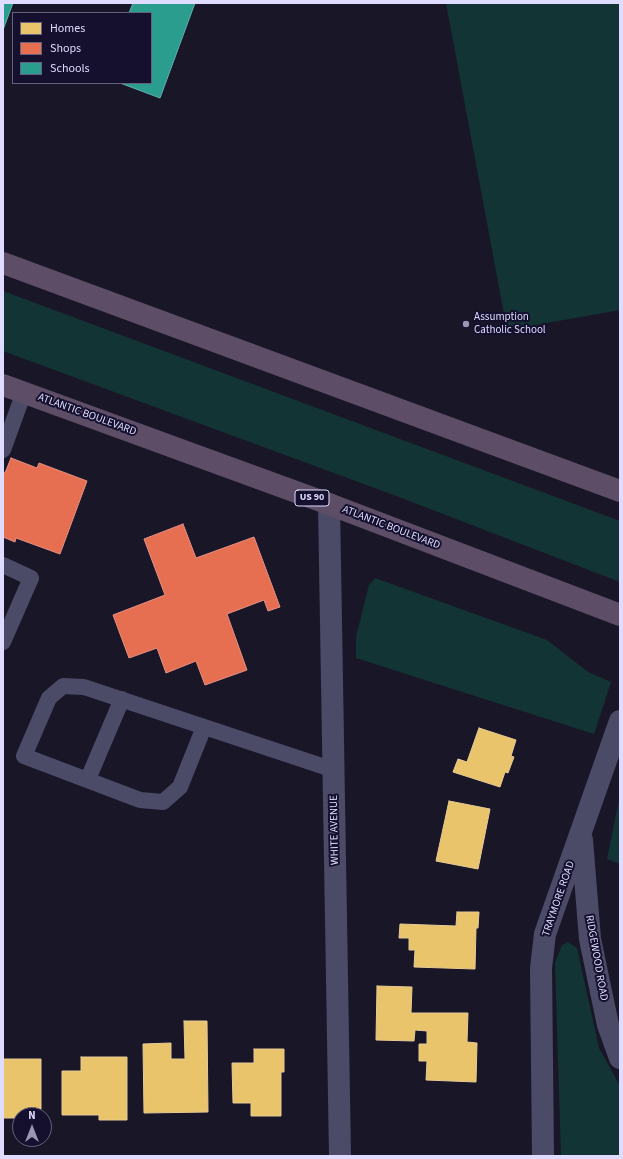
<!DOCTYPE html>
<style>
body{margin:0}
#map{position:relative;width:623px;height:1159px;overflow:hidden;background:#191727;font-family:"Source Sans 3",sans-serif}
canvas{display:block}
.frame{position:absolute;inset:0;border:4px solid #dfdcff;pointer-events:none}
.legend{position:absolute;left:12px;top:12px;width:140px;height:72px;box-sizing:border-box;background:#14102e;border:1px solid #656282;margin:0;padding:5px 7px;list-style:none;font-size:12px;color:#dfdcff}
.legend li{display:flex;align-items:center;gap:8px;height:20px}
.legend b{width:20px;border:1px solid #656282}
.north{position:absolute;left:12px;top:1107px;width:40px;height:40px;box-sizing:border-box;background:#14102e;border:1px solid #656282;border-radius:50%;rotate:0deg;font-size:11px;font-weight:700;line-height:16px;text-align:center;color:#dfdcff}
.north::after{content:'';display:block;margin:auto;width:14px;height:18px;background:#9a97b3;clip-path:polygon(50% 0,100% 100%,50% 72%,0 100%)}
</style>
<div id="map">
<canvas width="623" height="1159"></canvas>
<div class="frame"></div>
<ul class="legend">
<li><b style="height:11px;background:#e9c46a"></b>Homes</li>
<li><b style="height:11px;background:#e76f51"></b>Shops</li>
<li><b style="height:11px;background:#2a9d8f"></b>Schools</li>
</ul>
<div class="north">N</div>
</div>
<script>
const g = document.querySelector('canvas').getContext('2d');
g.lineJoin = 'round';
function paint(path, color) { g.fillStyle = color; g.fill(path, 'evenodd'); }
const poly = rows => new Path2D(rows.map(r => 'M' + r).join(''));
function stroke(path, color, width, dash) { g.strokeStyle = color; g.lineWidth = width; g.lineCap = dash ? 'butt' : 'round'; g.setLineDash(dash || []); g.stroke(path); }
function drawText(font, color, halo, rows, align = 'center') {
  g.font = font + ' "Source Sans 3",sans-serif'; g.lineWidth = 4; g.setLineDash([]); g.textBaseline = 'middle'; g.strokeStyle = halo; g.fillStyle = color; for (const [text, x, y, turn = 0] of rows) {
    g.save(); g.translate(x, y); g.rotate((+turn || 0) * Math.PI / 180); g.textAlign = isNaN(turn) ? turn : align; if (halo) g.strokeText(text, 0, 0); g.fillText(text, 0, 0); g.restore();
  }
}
paint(poly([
 [446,3,620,3,620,310,507,330],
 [3,291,620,521,620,582,399,497,3,351],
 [375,578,547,640,588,672,611,682,594,734,356,658,356,637,369,585],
 [620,795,620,864,607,859],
 [568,942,577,948,599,1048,620,1086,620,1156,561,1156,555,963,562,945]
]), '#133434');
const homes = poly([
 [479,728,516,740,511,756,514,757,508,773,505,772,500,787,453,772,458,759,467,762,479,728],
 [449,801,490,809,478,869,436,861,449,801],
 [457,912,479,912,478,928,476,928,475,969,414,967,415,950,409,950,409,938,399,938,400,924,456,926,457,912],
 [377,986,412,987,411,1013,468,1013,467,1042,477,1043,476,1082,426,1080,427,1061,419,1061,419,1044,427,1044,427,1031,415,1030,414,1041,376,1040,377,986],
 [184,1021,207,1021,208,1112,144,1113,143,1044,171,1043,171,1059,185,1059,184,1021],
 [254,1049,284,1049,284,1072,281,1072,281,1116,251,1116,251,1103,233,1103,232,1063,254,1063,254,1049],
 [81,1057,127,1057,127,1120,99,1120,99,1115,62,1115,62,1071,81,1071,81,1057],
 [3,1059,41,1059,41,1109,30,1109,30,1115,20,1115,20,1118,3,1118,3,1059]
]);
paint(homes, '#e9c46a');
stroke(homes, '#e6cb97', 1);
const shops = poly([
 [11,458,37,468,39,463,87,481,60,554,16,538,15,542,3,537,3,472,5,473,11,458],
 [183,524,196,558,254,537,280,607,268,611,264,600,227,614,247,670,205,685,196,661,166,673,157,648,129,658,113,615,165,595,144,539,183,524]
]);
paint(shops, '#e76f51');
stroke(shops, '#e59085', 1);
const schools = poly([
 [3,3,13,3,3,30,3,3],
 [133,3,195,3,160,98,120,83,151,83,151,13,129,13,133,3]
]);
paint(schools, '#2a9d8f');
stroke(schools, '#60b0b1', 1);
stroke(poly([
 [3,450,24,392],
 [3,565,31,578,3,642],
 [204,727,180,787,163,802,140,800,24,756,49,698,63,686,84,687,334,770],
 [88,779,122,699]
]), '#4b4b68', 16);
stroke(poly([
 [329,504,340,1156],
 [582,840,590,939,608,1025,620,1058],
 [543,1156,541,968,545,934,620,721]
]), '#4b4b68', 22);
stroke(poly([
 [3,263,620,491],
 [3,385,329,504,620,615]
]), '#5e4d67', 22);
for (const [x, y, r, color] of [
 [466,324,4,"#9a97b3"]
]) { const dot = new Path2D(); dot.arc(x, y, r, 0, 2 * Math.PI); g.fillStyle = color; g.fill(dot); stroke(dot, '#14102e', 1.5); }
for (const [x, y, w] of [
 [312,498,34]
]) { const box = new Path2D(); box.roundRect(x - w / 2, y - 8, w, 16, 3); g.fillStyle = '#14102e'; g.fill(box); stroke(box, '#dfdcff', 1); }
drawText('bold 10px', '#dfdcff', null, [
 ["US 90",312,498]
]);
drawText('11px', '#dfdcff', '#14102e', [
 ["Assumption",474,318],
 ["Catholic School",474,331]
], 'left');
drawText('11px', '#dfdcff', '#14102e', [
 ["ATLANTIC BOULEVARD",87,415,20],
 ["ATLANTIC BOULEVARD",391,528,21],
 ["WHITE AVENUE",335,830,-91],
 ["TRAYMORE ROAD",559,899,-71],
 ["RIDGEWOOD ROAD",596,958,80]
]);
</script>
